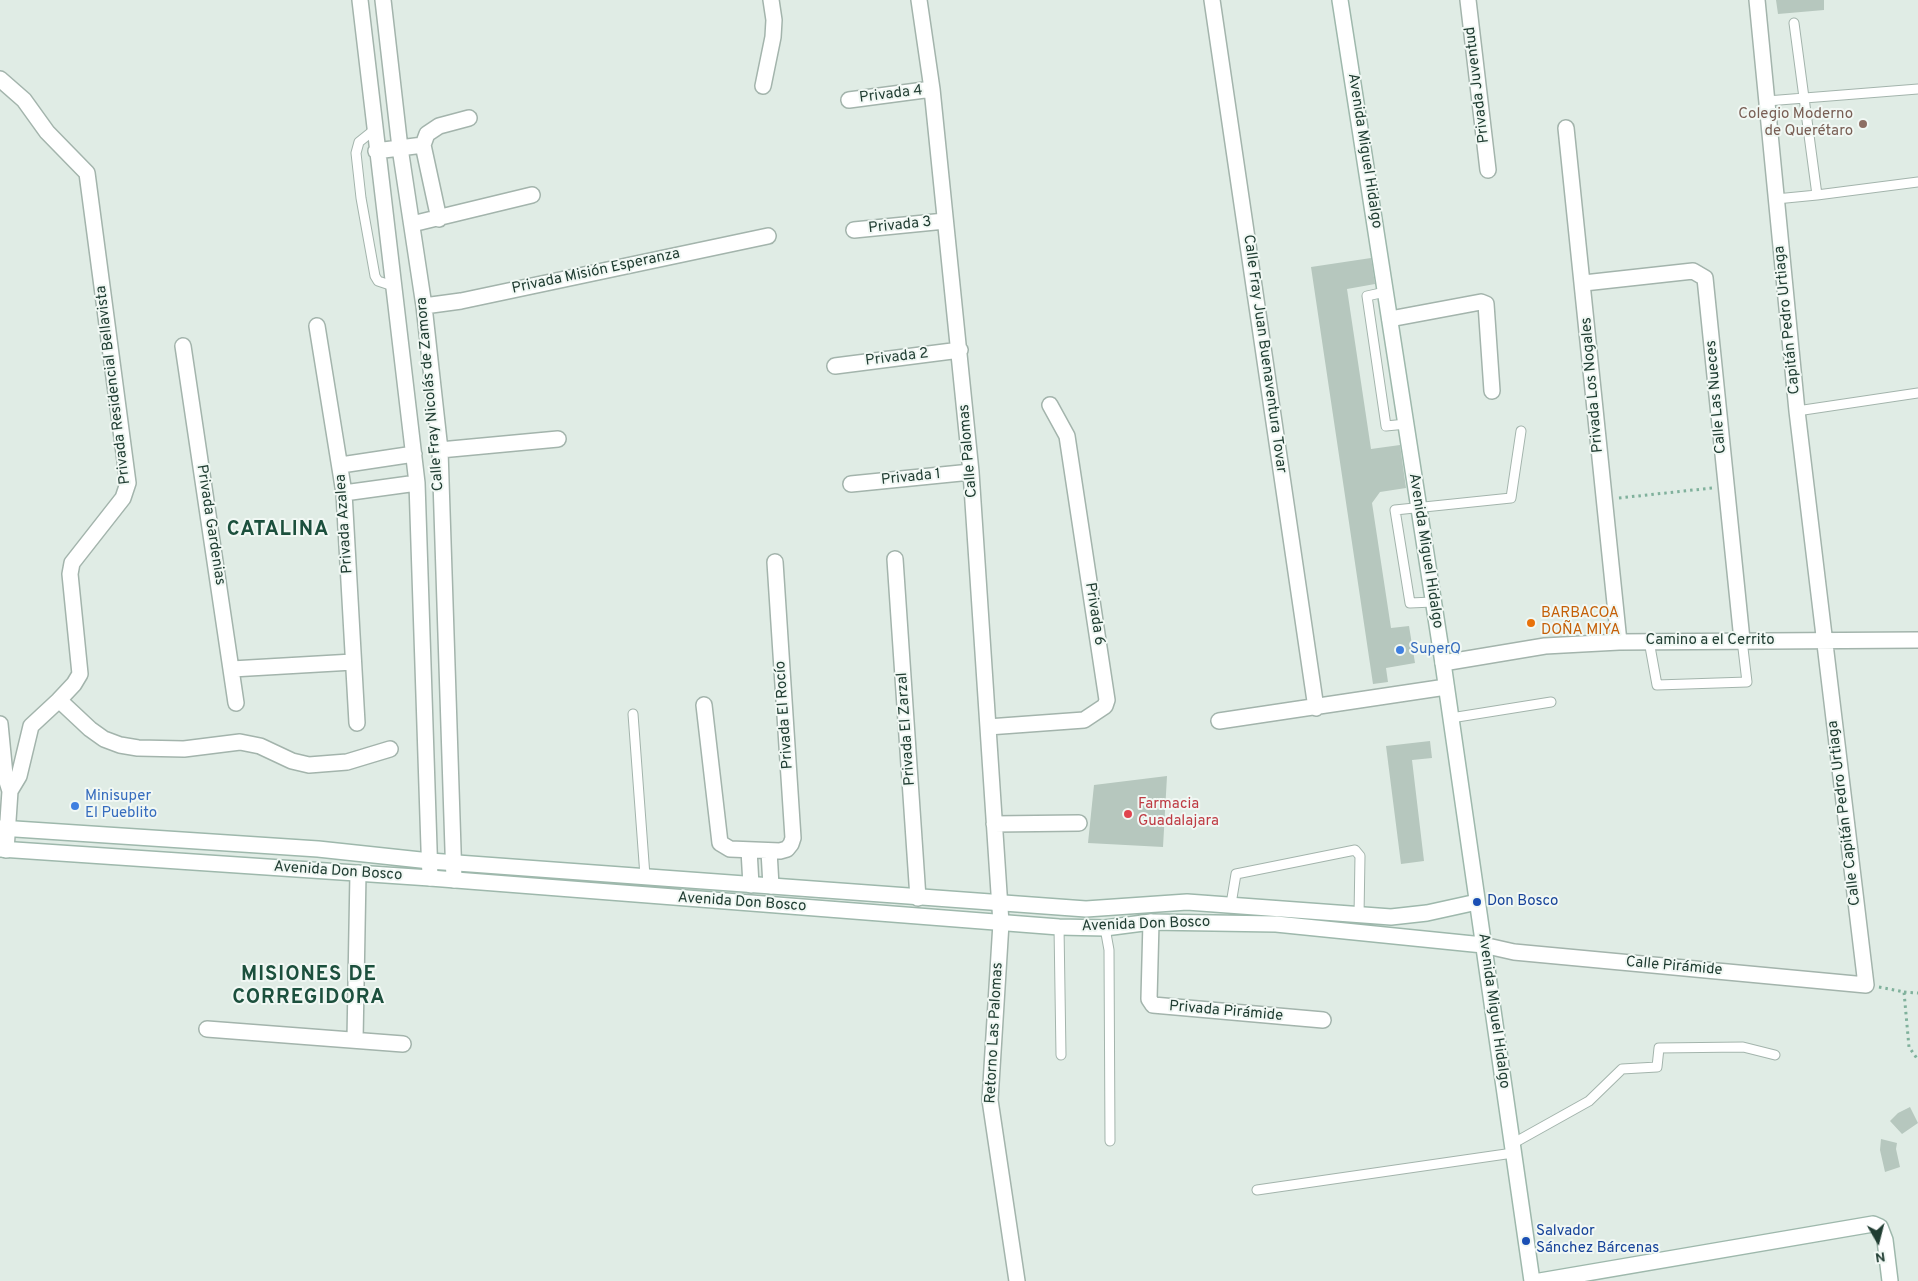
<!DOCTYPE html>
<meta charset="utf-8">
<style>
body{margin:0}
#map{position:relative;width:1918px;height:1281px;overflow:hidden;background:#e0ece5;font-family:Overpass,sans-serif}
canvas{display:block}
.north{position:absolute;left:1853px;top:1216px;width:50px;height:50px;-webkit-text-stroke:4px #f1f8f4;paint-order:stroke;rotate:172deg;font-size:14px;font-weight:700;line-height:20px;text-align:center;color:#203d32}
.north::after{content:'';display:block;margin:auto;width:18px;height:22px;background:#203d32;clip-path:polygon(50% 0,100% 100%,50% 72%,0 100%)}
</style>
<div id="map">
<canvas width="1918" height="1281"></canvas>
<div class="north">N</div>
</div>
<script>
const g = document.querySelector('canvas').getContext('2d');
g.lineJoin = 'round';
function paint(path, color) { g.fillStyle = color; g.fill(path, 'evenodd'); }
const poly = rows => new Path2D(rows.map(r => 'M' + r).join(''));
function stroke(path, color, width, dash) { g.strokeStyle = color; g.lineWidth = width; g.lineCap = dash ? 'butt' : 'round'; g.setLineDash(dash || []); g.stroke(path); }
function drawText(font, color, halo, rows, align = 'center') {
  g.font = font + ' Overpass,sans-serif'; g.lineWidth = 4; g.setLineDash([]); g.textBaseline = 'middle'; g.strokeStyle = halo; g.fillStyle = color; for (const [text, x, y, turn = 0] of rows) {
    g.save(); g.translate(x, y); g.rotate((+turn || 0) * Math.PI / 180); g.textAlign = isNaN(turn) ? turn : align; if (halo) g.strokeText(text, 0, 0); g.fillText(text, 0, 0); g.restore();
  }
}
paint(poly([
 [1776,0,1824,0,1824,10,1778,14],
 [1371,258,1375,284,1347,289,1371,449,1400,445,1406,488,1380,492,1372,503,1391,628,1409,626,1415,663,1386,668,1388,682,1373,684,1311,267],
 [1430,741,1432,758,1412,760,1424,861,1401,864,1386,746],
 [1167,776,1163,847,1088,843,1094,785],
 [1910,1107,1918,1123,1902,1134,1890,1121,1898,1113],
 [1881,1139,1897,1143,1896,1149,1900,1167,1885,1172,1880,1150]
]), '#b6c7be');
const lane = poly([
 [1767,101,1918,89],
 [374,130,359,142,356,153,361,198,375,276,378,281,393,286],
 [1817,195,1918,182],
 [1776,199,1817,195,1794,23],
 [1385,292,1367,296,1386,426,1406,424],
 [1797,411,1918,393],
 [1433,602,1410,603,1395,510,1511,498,1521,431],
 [1649,641,1657,685,1747,682,1742,640],
 [633,714,645,876],
 [1451,718,1551,702],
 [1231,904,1236,874,1355,850,1360,856,1359,915],
 [1059,927,1061,1055],
 [1105,928,1109,950,1110,1141],
 [1512,1144,1589,1101,1622,1069,1657,1067,1659,1048,1743,1047,1775,1055],
 [1257,1190,1513,1153]
]);
const street = poly([
 [360,0,417,483,430,878],
 [383,0,400,148,424,306,440,450,454,880],
 [919,0,932,89,971,472,1001,923,990,1100,1017,1281],
 [1212,0,1316,708],
 [1468,0,1488,170],
 [0,79,24,100,47,132,87,173,128,483,123,498,72,563,70,574,80,674,74,684,59,700],
 [763,86,773,37,774,20,771,0],
 [849,100,932,89],
 [1566,128,1619,642],
 [423,145,427,134,439,126,469,118],
 [376,151,423,145,439,219],
 [412,224,532,195],
 [854,230,945,221],
 [1584,283,1693,271,1705,278,1742,640],
 [424,306,461,301,768,236],
 [1390,319,1481,302,1486,304,1492,391],
 [317,326,344,493,357,723],
 [183,346,236,703],
 [835,366,960,350],
 [440,450,558,439],
 [341,465,414,454],
 [851,484,971,472],
 [344,493,417,483],
 [895,559,918,898],
 [1443,663,1545,646,1619,642,1918,640],
 [232,669,353,662],
 [704,705,720,843,730,849,780,851,787,849,791,844,793,838,775,562],
 [1219,721,1446,687],
 [0,724,5,775,10,791,6,850],
 [988,727,1084,720,1105,706,1107,700,1067,436,1050,405],
 [10,791,19,776,31,726,59,700,90,729,104,739,120,745,138,748,184,749,240,742,260,746,292,761,309,765,347,762,390,749],
 [994,824,1079,823],
 [749,850,751,885],
 [769,851,771,886],
 [1151,922,1149,999,1153,1005,1323,1020],
 [1483,945,1514,952,1866,985,1797,411,1757,0],
 [207,1029,403,1044],
 [355,1040,358,873]
]);
const secondary = poly([
 [1340,0,1443,663,1532,1281],
 [0,828,318,849,430,861,1086,909,1187,902,1391,917,1427,913,1477,902],
 [0,849,430,878,1059,927,1105,928,1151,922,1276,924,1483,945],
 [1540,1281,1873,1224,1880,1227,1885,1240,1890,1281]
]);
stroke(lane, '#a3b4ac', 11);
stroke(street, '#a3b4ac', 18);
stroke(secondary, '#9eb8ac', 18);
stroke(poly([
 [1619,498,1712,488],
 [1879,987,1904,992,1909,1047,1918,1060],
 [1904,992,1918,993]
]), '#80b19c', 3, [2.5, 4]);
stroke(lane, '#fff', 9);
stroke(street, '#fff', 15);
stroke(secondary, '#fff', 15);
for (const [x, y, r, color] of [
 [1863,124,5,"#8d6e63"],
 [1531,623,5,"#e8710a"],
 [1400,650,5,"#3f7fe0"],
 [75,806,5,"#3f7fe0"],
 [1128,814,5,"#e0444e"],
 [1477,902,5,"#1a4fb4"],
 [1526,1241,5,"#1a4fb4"]
]) { const dot = new Path2D(); dot.arc(x, y, r, 0, 2 * Math.PI); g.fillStyle = color; g.fill(dot); stroke(dot, '#f1f8f4', 2); }
drawText('15px', '#203d32', '#f1f8f4', [
 ["Privada Juventud",1478,85,-97],
 ["Privada 4",891,95,-7],
 ["Avenida Miguel Hidalgo",1364,151,81],
 ["Privada 3",900,226,-6],
 ["Privada Misión Esperanza",596,272,-12],
 ["Capitán Pedro Urtiaga",1788,320,-96],
 ["Calle Fray Juan Buenaventura Tovar",1264,354,82],
 ["Privada 2",897,358,-7],
 ["Privada Residencial Bellavista",114,385,-97],
 ["Privada Los Nogales",1593,385,-95],
 ["Calle Fray Nicolás de Zamora",431,394,-95],
 ["Calle Las Nueces",1717,397,-95],
 ["Calle Palomas",969,451,-95],
 ["Privada 1",911,478,-6],
 ["Privada Azalea",345,524,-94],
 ["Privada Gardenias",210,525,81],
 ["Avenida Miguel Hidalgo",1425,551,81],
 ["Privada 6",1094,614,81],
 ["Camino a el Cerrito",1710,641],
 ["Privada El Rocío",785,715,-94],
 ["Privada El Zarzal",907,729,-94],
 ["Calle Capitán Pedro Urtiaga",1845,813,-97],
 ["Avenida Don Bosco",338,872,4],
 ["Avenida Don Bosco",742,903,4],
 ["Avenida Don Bosco",1146,925,-2],
 ["Calle Pirámide",1674,967,5],
 ["Avenida Miguel Hidalgo",1493,1011,82],
 ["Privada Pirámide",1226,1012,5],
 ["Retorno Las Palomas",995,1033,-87]
]);
drawText('15px', '#785e54', '#f1f8f4', [
 ["Colegio Moderno",1853,115],
 ["de Querétaro",1853,132]
], 'right');
drawText('15px', '#c56008', '#f1f8f4', [
 ["BARBACOA",1541,614],
 ["DOÑA MIYA",1541,631]
], 'left');
drawText('15px', '#366cbe', '#f1f8f4', [
 ["SuperQ",1410,650],
 ["Minisuper",85,797],
 ["El Pueblito",85,814]
], 'left');
drawText('15px', '#be3a42', '#f1f8f4', [
 ["Farmacia",1138,805],
 ["Guadalajara",1138,822]
], 'left');
drawText('15px', '#164399', '#f1f8f4', [
 ["Don Bosco",1487,902],
 ["Salvador",1536,1232],
 ["Sánchez Bárcenas",1536,1249]
], 'left');
g.letterSpacing = '1px';
drawText('bold 20px', '#1c503d', '#f1f8f4', [
 ["CATALINA",278,531],
 ["MISIONES DE",309,976],
 ["CORREGIDORA",309,999]
]);
g.letterSpacing = '0px';
</script>
